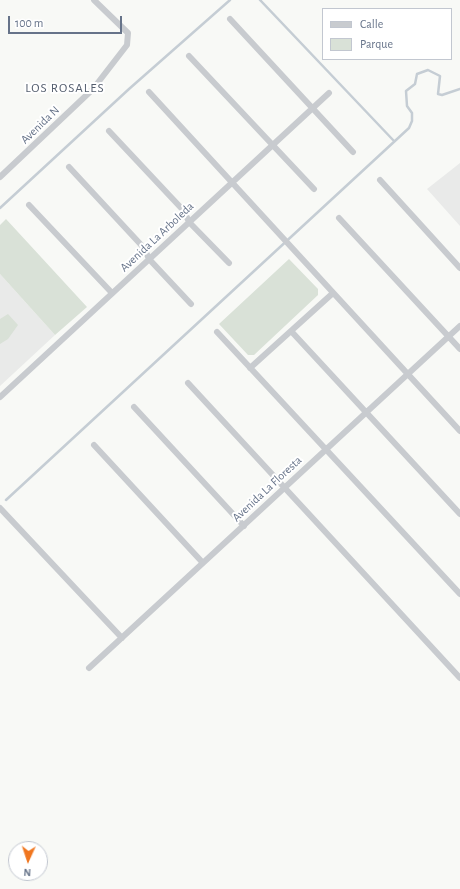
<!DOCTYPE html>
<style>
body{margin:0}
#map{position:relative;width:460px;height:889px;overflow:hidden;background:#f8f9f6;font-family:"Alegreya Sans",sans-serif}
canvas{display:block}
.legend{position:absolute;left:322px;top:8px;width:130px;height:52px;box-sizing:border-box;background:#fff;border:1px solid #c2c7d0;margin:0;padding:5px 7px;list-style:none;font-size:12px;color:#667389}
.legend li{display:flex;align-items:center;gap:8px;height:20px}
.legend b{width:20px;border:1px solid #c2c7d0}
.north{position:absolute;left:8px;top:841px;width:40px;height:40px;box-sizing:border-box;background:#fff;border:1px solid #c2c7d0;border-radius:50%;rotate:183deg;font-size:11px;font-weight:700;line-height:16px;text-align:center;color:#667389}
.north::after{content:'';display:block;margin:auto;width:14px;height:18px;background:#f0761f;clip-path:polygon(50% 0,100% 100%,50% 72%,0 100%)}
.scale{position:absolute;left:8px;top:16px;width:114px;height:18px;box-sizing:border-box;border:2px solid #667389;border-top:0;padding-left:5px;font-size:12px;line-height:14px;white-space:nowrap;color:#667389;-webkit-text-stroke:3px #fff;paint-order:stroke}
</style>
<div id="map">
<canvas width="460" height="889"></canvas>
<ul class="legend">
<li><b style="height:5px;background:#c8cbcf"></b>Calle</li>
<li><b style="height:11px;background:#d9e1d7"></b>Parque</li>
</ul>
<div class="north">N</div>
<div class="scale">100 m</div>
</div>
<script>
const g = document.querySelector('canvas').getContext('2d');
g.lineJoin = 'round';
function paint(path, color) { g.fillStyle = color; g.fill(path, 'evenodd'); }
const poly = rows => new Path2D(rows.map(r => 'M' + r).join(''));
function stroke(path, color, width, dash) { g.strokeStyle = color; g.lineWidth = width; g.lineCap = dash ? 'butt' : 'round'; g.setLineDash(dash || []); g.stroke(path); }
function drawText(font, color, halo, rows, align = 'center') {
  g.font = font + ' "Alegreya Sans",sans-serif'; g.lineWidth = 4; g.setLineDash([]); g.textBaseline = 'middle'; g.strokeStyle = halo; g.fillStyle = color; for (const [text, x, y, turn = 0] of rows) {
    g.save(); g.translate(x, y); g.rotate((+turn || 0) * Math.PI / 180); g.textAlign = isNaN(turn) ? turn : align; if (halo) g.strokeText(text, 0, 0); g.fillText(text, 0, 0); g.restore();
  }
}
paint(poly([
 [460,163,460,226,427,189],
 [0,274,55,335,0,386]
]), '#e9eae9');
paint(poly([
 [6,219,87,307,55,335,0,274,0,225],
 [289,259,318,289,318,295,254,355,248,355,219,324],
 [8,314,18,325,8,339,0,344,0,319]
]), '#d9e1d7');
stroke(poly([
 [260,0,394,141],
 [0,208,129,89,230,0],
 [6,500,409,128,412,121,412,113,407,106,406,91,415,84,417,74,428,70,440,76,438,94,442,95,460,89]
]), '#c5cdd4', 2.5);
stroke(poly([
 [230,19,353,152],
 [189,56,314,189],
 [149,92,460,431],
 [109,131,184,211,189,222,229,263],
 [69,167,144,248,149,259,191,304],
 [0,177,93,89,127,45,128,33,94,0],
 [380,180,460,268],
 [29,205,112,293],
 [339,218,460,349],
 [291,331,460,514],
 [217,332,460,594],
 [250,368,333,293],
 [188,383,460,678],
 [0,397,329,93],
 [134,407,244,526],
 [94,445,203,563],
 [0,508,122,638],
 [89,668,460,326]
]), '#c8cbcf', 6);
drawText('12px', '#667389', '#fff', [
 ["Avenida N",40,125,-44],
 ["Avenida La Arboleda",157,237,-43],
 ["Avenida La Floresta",267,489,-43]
]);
g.letterSpacing = '1px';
drawText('13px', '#545e6e', '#fff', [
 ["LOS ROSALES",65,88]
]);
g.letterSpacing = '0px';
</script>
